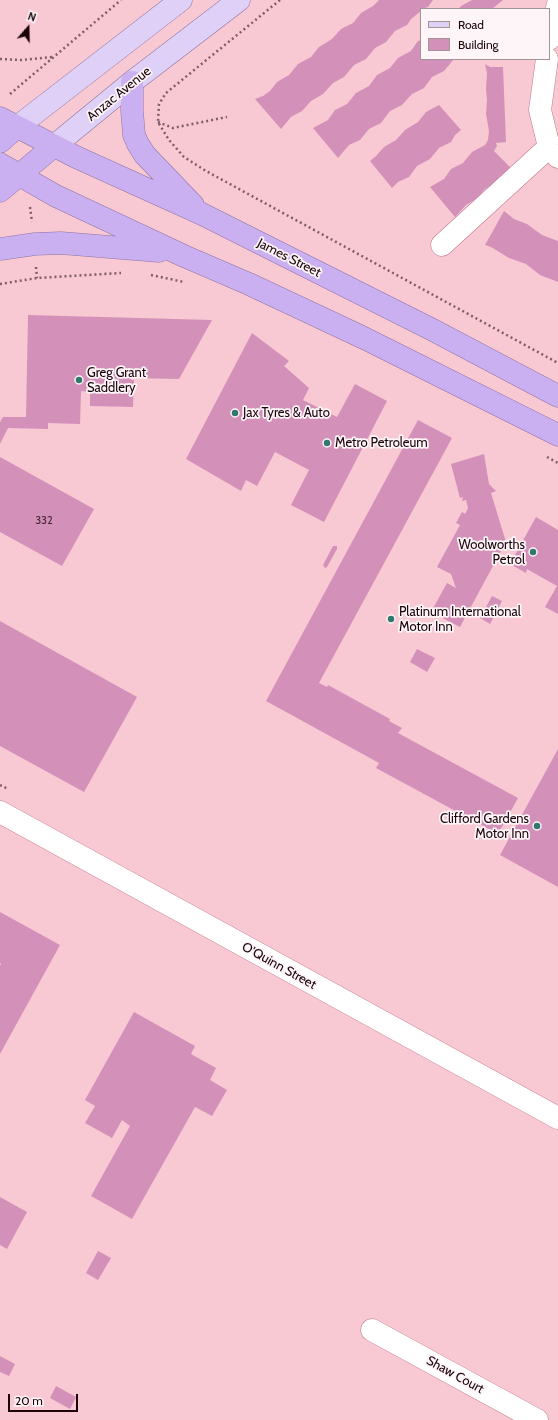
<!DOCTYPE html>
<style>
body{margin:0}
#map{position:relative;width:558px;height:1420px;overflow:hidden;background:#f8c8d3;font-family:Cabin,sans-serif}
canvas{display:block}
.legend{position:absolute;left:420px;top:8px;width:130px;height:52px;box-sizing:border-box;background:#fdf5f7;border:1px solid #a39499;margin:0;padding:5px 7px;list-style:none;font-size:12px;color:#1b030b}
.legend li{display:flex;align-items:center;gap:8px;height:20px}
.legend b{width:20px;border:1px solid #a39499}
.north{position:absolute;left:8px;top:8px;width:40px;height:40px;-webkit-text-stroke:3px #fdf5f7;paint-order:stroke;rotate:20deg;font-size:11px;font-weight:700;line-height:16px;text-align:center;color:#1b030b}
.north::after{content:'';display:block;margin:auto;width:14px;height:18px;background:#1b030b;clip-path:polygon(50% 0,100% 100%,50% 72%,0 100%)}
.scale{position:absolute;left:8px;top:1394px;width:70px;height:18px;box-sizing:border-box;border:2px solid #1b030b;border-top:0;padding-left:5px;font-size:12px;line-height:14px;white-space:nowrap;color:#1b030b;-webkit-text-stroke:3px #fdf5f7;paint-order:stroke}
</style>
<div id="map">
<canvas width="558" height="1420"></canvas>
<ul class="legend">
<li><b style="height:5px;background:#dfd0f7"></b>Road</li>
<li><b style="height:11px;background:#d391b9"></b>Building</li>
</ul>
<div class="north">N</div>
<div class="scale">20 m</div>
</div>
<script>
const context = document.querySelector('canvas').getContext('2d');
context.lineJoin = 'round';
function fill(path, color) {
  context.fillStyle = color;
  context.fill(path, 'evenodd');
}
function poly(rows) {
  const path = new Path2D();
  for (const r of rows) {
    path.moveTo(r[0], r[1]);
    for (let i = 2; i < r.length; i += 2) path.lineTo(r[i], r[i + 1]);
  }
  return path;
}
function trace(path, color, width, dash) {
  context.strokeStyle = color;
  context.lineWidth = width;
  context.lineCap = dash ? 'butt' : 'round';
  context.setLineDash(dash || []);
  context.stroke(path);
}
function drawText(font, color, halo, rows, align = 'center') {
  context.font = font + ' Cabin,sans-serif';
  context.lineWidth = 3.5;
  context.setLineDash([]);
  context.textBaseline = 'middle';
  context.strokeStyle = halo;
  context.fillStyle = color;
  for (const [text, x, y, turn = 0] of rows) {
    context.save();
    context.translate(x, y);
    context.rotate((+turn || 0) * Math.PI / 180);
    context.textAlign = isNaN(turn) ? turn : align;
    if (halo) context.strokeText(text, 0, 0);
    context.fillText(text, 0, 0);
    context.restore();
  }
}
fill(poly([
 [379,0,433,0,428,7,421,9,421,11,411,19,407,25,395,31,386,42,375,48,366,59,354,65,344,77,333,83,323,94,311,101,302,111,291,117,281,129,255,99,263,96,270,91,277,82,289,75,298,64,311,57,319,47,332,39,341,29,353,23,361,13,373,6],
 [472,0,503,0,492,9,459,9,461,6],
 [421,40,421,59,454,59,444,71,432,77,424,88,412,94,402,105,390,111,381,123,369,129,360,140,349,145,338,158,313,128,328,120,335,110,347,104,356,93,369,86,377,75,390,68,398,58,411,51,418,41],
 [485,64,490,67,503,67,506,142,496,143,497,146,494,151,512,169,507,170,497,182,485,189,476,199,466,205,455,217,430,187,444,179,451,169,463,163,472,152,485,145,488,140,489,131,486,114,487,100,486,89,487,73],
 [439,105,461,130,455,135,451,142,439,148,430,159,417,166,409,177,398,182,392,188,370,161,376,156,384,147,396,140,405,130,418,122,426,112],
 [504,211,514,219,527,224,542,235,558,241,558,282,540,275,526,264,509,258,491,247,485,245],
 [28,315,212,320,179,379,131,378,131,380,134,380,133,407,90,406,90,392,81,391,80,424,48,423,48,429,8,428,0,444,0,422,3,417,26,417],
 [252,333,289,361,284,366,309,388,303,400,337,417,355,384,387,401,324,522,291,505,309,470,275,452,257,486,246,480,241,491,186,459],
 [418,420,452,438,319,683,327,687,328,685,390,719,389,721,402,728,398,733,518,798,498,834,376,768,379,763,266,701],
 [484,454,489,484,496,491,491,493,506,542,460,627,431,612,447,583,456,588,451,574,437,567,460,525,456,523,462,512,465,514,468,508,466,500,462,501,463,497,460,498,451,464],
 [0,457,94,509,62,566,0,532],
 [536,517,558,530,558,614,545,607,557,586,527,569,526,573,510,564],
 [333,546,337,546,337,549,327,567,325,568,323,565],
 [492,596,502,601,490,624,480,618],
 [0,621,137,697,84,792,0,746],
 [417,649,435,658,427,672,410,662],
 [558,749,558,887,500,855],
 [0,912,60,945,0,1054,0,966,1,964,0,963],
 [134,1012,195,1046,191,1054,216,1068,210,1080,227,1090,212,1116,195,1107,132,1219,91,1196,130,1126,122,1120,112,1138,85,1123,95,1106,85,1100],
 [0,1197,27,1212,7,1249,0,1245],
 [98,1251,111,1258,98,1280,86,1273],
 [0,1356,15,1364,9,1376,0,1372],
 [56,1386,76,1397,70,1409,50,1398]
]), '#d391b9');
const minor = poly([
 [549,39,558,4],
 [547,59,540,110,549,147,558,157],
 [442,245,549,147],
 [0,812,558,1118],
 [372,1330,537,1420]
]);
const major = poly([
 [17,127,181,0],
 [54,146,132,82,239,0]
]);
const highway = poly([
 [132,82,132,111,134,135,138,144,145,155,193,205],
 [0,118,76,157,202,214,431,329,558,396],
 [0,142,17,127],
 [0,164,56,196,184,256,249,284,364,338,558,435],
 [0,191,54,146],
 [0,249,35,244,61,243,159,251]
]);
trace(minor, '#c1798d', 23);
trace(major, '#8d73a0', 23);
trace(highway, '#8d73a0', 23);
trace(poly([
 [280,0,166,93,159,104,158,122,169,140,184,157,206,171,558,363],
 [0,59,21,60,53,57],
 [10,94,121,0],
 [158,122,173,128,227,117],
 [30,207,32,222],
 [36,267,37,278],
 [151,275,184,282],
 [0,284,37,278,121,273],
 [547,457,558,463],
 [0,785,8,789]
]), '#815e67', 2.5, [2, 3]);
trace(minor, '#fff', 22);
trace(major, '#dfd0f7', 22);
trace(highway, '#cab0f1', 22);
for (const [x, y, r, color] of [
 [79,380,4,"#32786e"],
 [235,413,4,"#32786e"],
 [327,443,4,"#32786e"],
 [533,552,4,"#32786e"],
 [391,619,4,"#32786e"],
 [537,826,4,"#32786e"]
]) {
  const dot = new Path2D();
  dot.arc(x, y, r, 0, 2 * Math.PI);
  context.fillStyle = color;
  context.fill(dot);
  trace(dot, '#fdf5f7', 1.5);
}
drawText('11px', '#492636', null, [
 ["332",44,521]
]);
drawText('13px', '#1b030b', '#fdf5f7', [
 ["Anzac Avenue",119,94,-39],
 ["James Street",289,258,27],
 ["O'Quinn Street",279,966,29],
 ["Shaw Court",455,1375,29]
]);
drawText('13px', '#1b030b', '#fdf5f7', [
 ["Greg Grant",87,373],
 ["Saddlery",87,388],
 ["Jax Tyres & Auto",243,413],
 ["Metro Petroleum",335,443],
 ["Woolworths",525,545,"right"],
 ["Petrol",525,560,"right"],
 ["Platinum International",399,612],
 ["Motor Inn",399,627],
 ["Clifford Gardens",529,819,"right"],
 ["Motor Inn",529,834,"right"]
], 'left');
</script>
